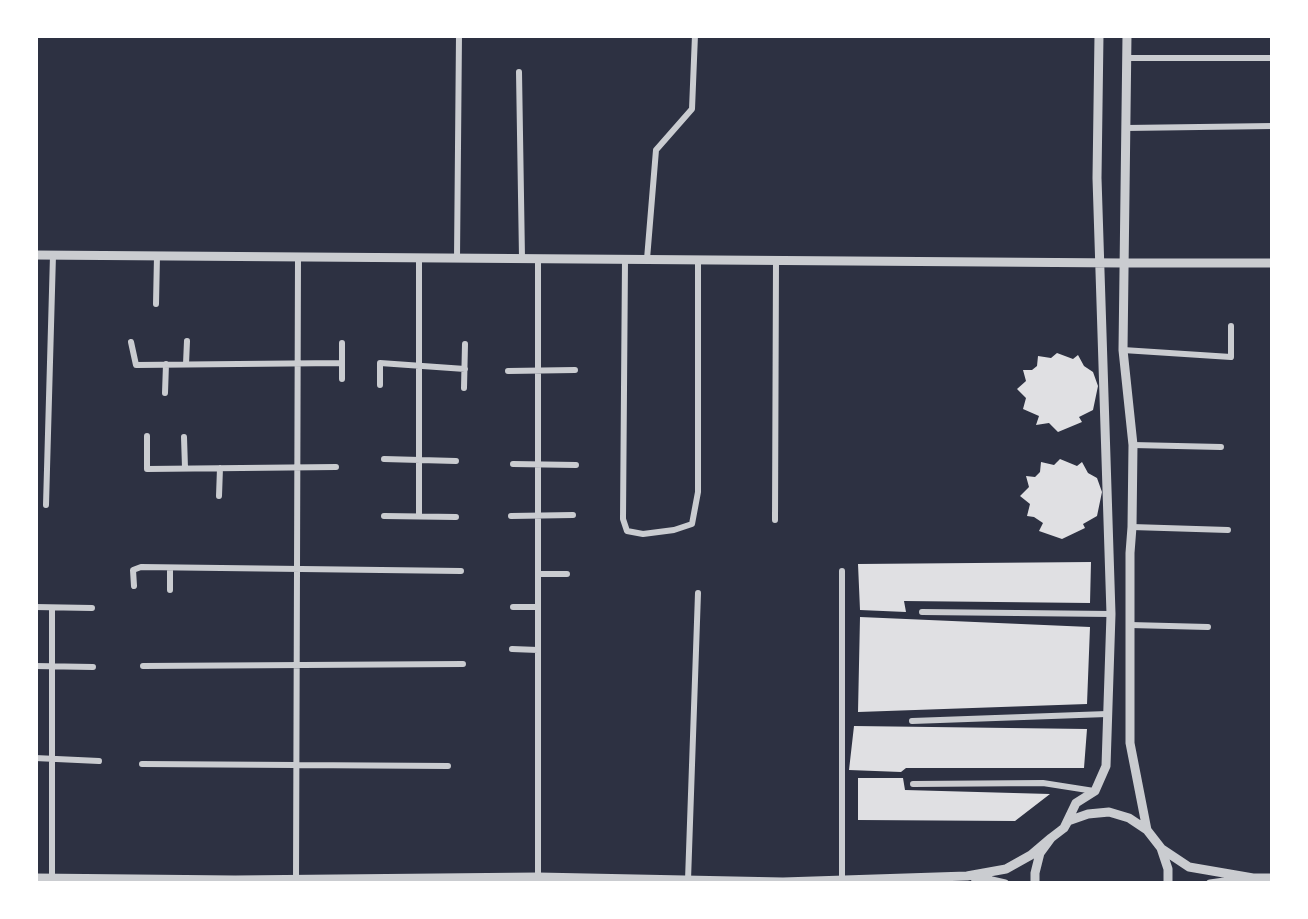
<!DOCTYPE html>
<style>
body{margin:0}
#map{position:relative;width:1308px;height:919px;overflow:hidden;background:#2d3142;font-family:"Zilla Slab",serif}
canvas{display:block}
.frame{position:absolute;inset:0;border:38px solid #fff;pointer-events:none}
</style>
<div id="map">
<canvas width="1308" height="919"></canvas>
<div class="frame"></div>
</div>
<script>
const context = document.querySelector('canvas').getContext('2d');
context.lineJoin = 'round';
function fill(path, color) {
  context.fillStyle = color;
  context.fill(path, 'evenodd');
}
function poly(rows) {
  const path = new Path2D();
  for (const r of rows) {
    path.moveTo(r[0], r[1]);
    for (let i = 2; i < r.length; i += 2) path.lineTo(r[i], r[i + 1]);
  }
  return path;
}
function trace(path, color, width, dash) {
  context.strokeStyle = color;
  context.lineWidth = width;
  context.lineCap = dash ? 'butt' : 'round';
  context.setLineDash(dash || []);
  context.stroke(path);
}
fill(poly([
 [1057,353,1073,359,1078,355,1084,366,1093,372,1098,386,1093,410,1079,417,1082,422,1058,432,1049,423,1036,425,1039,416,1023,409,1026,398,1017,389,1026,381,1023,370,1032,370,1037,366,1038,356,1051,358],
 [1060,459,1077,466,1082,462,1088,473,1097,478,1102,492,1097,516,1083,524,1085,528,1062,539,1039,531,1043,523,1034,517,1027,516,1030,504,1020,496,1029,487,1026,476,1035,477,1040,472,1041,462,1054,465],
 [1091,562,1090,603,904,601,906,612,860,610,858,564],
 [860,617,1090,627,1087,704,858,712],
 [854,726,1087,729,1084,768,906,768,901,772,849,770],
 [858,778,903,778,905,790,1050,794,1015,821,858,820]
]), '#e0e0e3');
trace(poly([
 [1127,58,1273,58],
 [519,72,522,258],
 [1126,128,1273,126],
 [457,258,459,35],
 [647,259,656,150,692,109,695,35],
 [625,260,623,519,627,531,643,534,674,530,692,524,698,492,698,261],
 [156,304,157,256],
 [131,342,136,365,341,363],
 [342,343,342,379],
 [1123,350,1231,357,1231,326],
 [186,364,187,341],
 [508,371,575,370],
 [380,385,380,363,465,369],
 [464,388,465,344],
 [165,393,166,364],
 [147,436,147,469,336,467],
 [184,437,185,468],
 [1133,445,1221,447],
 [384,459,456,461],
 [513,464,576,465],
 [219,496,220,468],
 [46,505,53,255],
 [384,516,456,517],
 [419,516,419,257],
 [511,516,573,515],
 [775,520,776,261],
 [1132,527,1228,530],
 [842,571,842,880],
 [538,574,567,574],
 [134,586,133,570,141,567,461,571],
 [170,590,170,568],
 [35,607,92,608],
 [513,607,538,607],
 [922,612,1111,614],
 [1130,625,1208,627],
 [512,649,538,650],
 [35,666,93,667],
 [143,666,463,664],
 [912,721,1107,714],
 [35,758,99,761],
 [142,764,448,766],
 [913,784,1043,783,1094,791],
 [296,880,298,258],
 [688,880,698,593],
 [52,884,52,608],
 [538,884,538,260]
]), '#caccd0', 6);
trace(poly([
 [1127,35,1123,350,1133,445,1132,527,1130,553,1130,743,1147,830],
 [35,255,1123,263,1273,263],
 [1064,828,1076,803,1095,791,1106,766,1111,614,1097,178,1099,35],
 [1162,849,1189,867,1253,878],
 [974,877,1005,884],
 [35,878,235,880,538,877,783,882,967,876,1006,869,1031,855,1051,838],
 [1035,884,1035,873,1040,853,1051,838,1064,828,1068,821,1088,814,1109,812,1129,818,1147,830,1161,848,1168,869,1168,884],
 [1210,884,1253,878,1273,878]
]), '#caccd0', 9);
</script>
